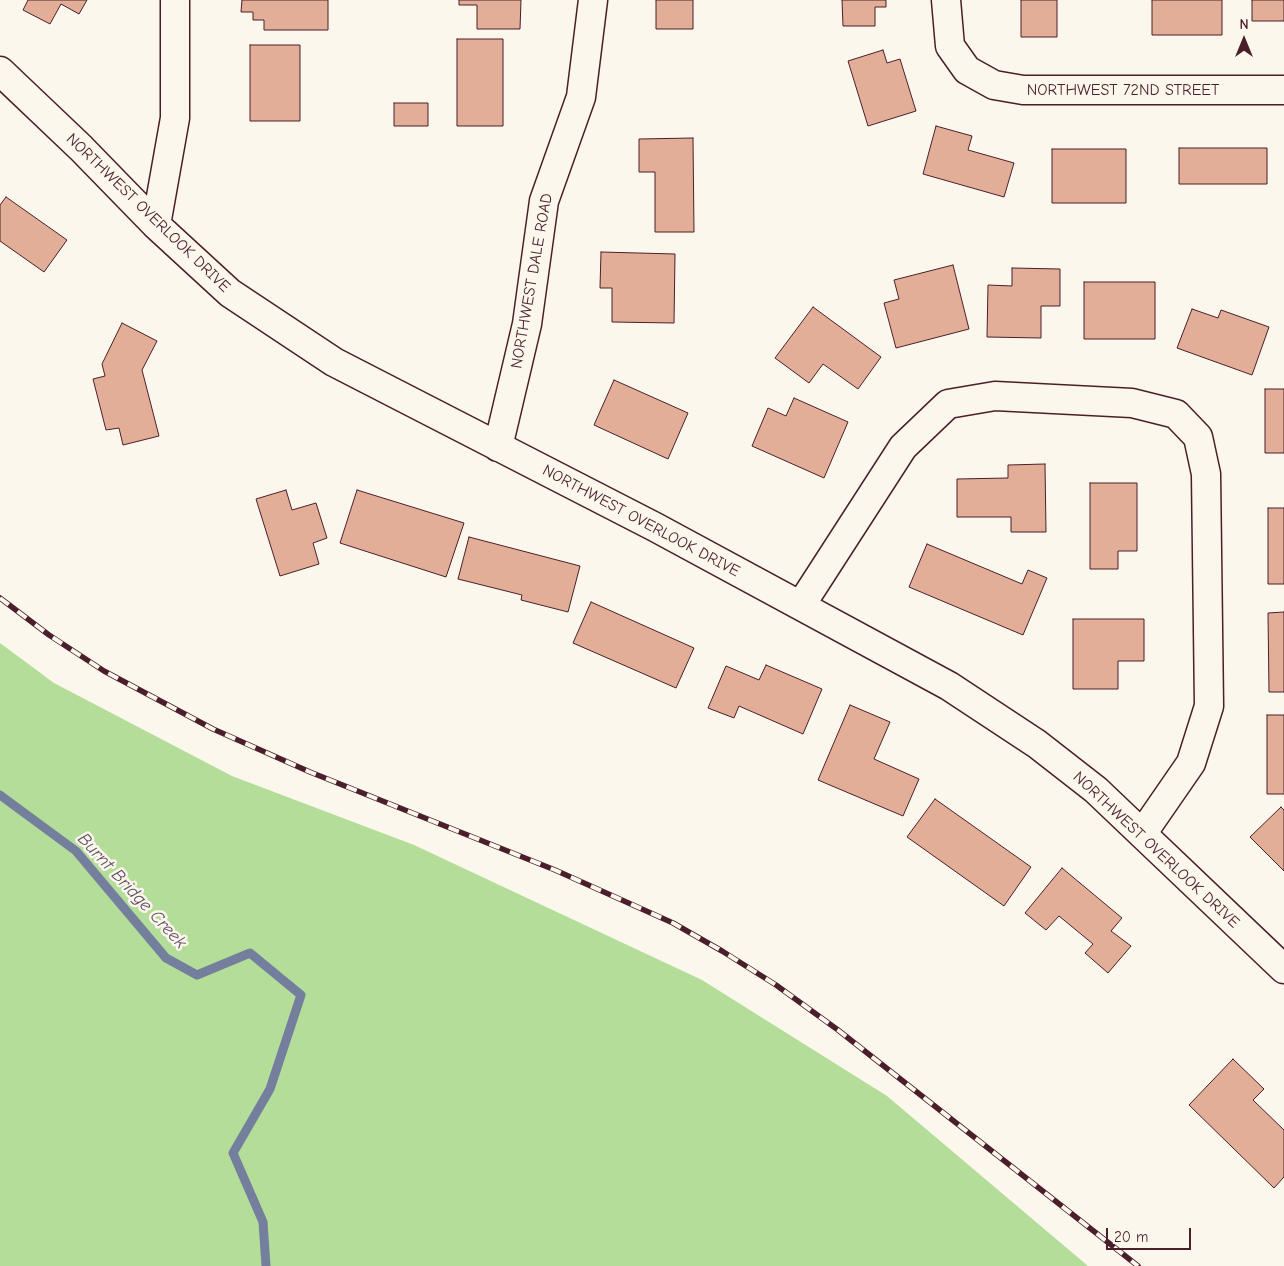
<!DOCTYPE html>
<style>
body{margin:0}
#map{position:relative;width:1284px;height:1266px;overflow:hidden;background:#fbf7ec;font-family:"Comic Neue",sans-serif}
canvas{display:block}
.north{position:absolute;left:1219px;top:15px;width:50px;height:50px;-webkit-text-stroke:4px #fbf7ec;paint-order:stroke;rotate:0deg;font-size:14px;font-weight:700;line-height:20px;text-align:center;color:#4a1f2b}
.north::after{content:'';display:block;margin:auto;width:18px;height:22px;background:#4a1f2b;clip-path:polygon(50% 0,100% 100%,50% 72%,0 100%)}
.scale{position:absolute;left:1106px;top:1228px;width:85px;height:22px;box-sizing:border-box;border:2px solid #4a1f2b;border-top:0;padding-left:6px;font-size:15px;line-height:18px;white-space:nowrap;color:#4a1f2b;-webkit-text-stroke:4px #fbf7ec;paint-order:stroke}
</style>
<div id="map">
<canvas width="1284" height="1266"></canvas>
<div class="north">N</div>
<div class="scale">20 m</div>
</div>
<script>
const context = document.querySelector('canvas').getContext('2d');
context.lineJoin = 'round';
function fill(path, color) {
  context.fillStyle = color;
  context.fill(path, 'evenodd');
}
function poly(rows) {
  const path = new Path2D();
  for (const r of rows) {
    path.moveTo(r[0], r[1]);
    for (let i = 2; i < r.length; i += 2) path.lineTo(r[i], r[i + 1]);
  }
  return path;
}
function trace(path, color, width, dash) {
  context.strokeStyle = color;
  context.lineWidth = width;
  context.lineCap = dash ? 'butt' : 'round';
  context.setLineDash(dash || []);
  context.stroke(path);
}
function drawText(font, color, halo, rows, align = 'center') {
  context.font = font + ' "Comic Neue",sans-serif';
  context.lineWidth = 5;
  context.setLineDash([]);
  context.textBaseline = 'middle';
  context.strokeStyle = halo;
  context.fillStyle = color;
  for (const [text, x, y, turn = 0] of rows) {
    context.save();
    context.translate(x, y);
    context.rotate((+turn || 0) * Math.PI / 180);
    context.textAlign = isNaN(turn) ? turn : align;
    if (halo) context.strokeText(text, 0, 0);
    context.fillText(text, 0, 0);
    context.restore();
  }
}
fill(poly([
 [0,643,54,683,232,776,414,845,702,980,887,1096,1088,1266,0,1266]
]), '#b4dd9a');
trace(poly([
 [0,795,76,851,166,958,197,975,250,953,301,995,270,1089,233,1153,263,1222,266,1266]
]), '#747f9e', 9);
const building = poly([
 [28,0,87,0,79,14,61,4,50,24,23,10,28,0],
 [242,0,328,0,328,30,264,30,264,20,253,20,253,12,241,12,242,0],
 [459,0,521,0,520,29,477,29,477,5,459,5,459,0],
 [656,0,693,0,693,29,656,29,656,0],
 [842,0,886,0,886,7,875,7,875,26,843,26,842,0],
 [1021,0,1057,0,1057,37,1021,37,1021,0],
 [1152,0,1222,0,1222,35,1152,35,1152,0],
 [1252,0,1284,0,1284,21,1252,21,1252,0],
 [457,39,503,39,503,126,457,126,457,39],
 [250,45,300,45,300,121,250,121,250,45],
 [883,50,887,63,900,59,916,111,868,126,848,61,883,50],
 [394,103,428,103,428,126,394,126,394,103],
 [936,126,972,136,968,150,1014,163,1004,197,923,174,936,126],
 [693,138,694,232,655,232,655,172,639,172,639,139,693,138],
 [1179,148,1267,148,1267,184,1179,184,1179,148],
 [1052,149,1126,149,1126,203,1052,203,1052,149],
 [6,197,67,240,44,272,0,241,0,205,6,197],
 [601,252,675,254,674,323,612,322,612,288,600,288,601,252],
 [953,265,969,329,896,348,884,303,899,299,894,280,953,265],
 [1012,268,1060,269,1060,306,1041,306,1041,338,987,337,988,285,1012,286,1012,268],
 [1084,282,1155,282,1155,339,1084,339,1084,282],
 [813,307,881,357,858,389,823,364,809,383,775,358,813,307],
 [1192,309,1218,318,1221,310,1269,327,1252,375,1177,348,1192,309],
 [122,323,157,341,142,370,159,436,123,445,119,428,106,430,93,379,105,376,102,364,122,323],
 [614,380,688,413,668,459,594,425,614,380],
 [1265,389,1284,389,1284,453,1265,453,1265,389],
 [794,398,848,422,824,478,752,446,768,408,786,416,794,398],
 [1045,464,1046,532,1011,532,1011,517,957,517,957,479,1008,478,1008,465,1045,464],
 [1090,483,1137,483,1137,551,1118,551,1118,569,1090,569,1090,483],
 [286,490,292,510,316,503,327,538,313,543,319,564,280,576,256,499,286,490],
 [357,490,464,523,446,577,340,543,357,490],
 [1268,508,1284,508,1284,584,1268,584,1268,508],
 [469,537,580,566,568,612,521,600,522,595,458,579,469,537],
 [927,544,1022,584,1028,570,1047,578,1023,635,909,587,927,544],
 [591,602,694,648,676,688,573,643,591,602],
 [1284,612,1284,692,1269,692,1268,613,1284,612],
 [1073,619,1144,619,1144,661,1118,661,1118,689,1073,689,1073,619],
 [766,665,822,689,803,734,739,706,734,718,708,708,726,666,759,680,766,665],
 [850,705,890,722,874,759,919,779,903,816,818,780,850,705],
 [1267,715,1284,715,1284,794,1267,794,1267,715],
 [935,799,1031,867,1004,906,907,837,935,799],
 [1281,807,1284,810,1284,871,1250,837,1281,807],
 [1062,868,1122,918,1111,931,1131,946,1108,973,1085,953,1093,944,1059,916,1046,930,1025,913,1062,868],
 [1233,1059,1264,1089,1253,1100,1284,1130,1284,1177,1274,1188,1189,1105,1233,1059]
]);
fill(building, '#e3ae98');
trace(building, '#4a1f2b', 1);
const minor = poly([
 [946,0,950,46,967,70,994,85,1023,90,1284,90],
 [0,71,81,148,156,225,230,293,334,362,655,527,949,686,1037,744,1096,790,1284,969],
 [156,225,175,118,175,0],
 [498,447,527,324,544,201,581,97,593,0],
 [801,605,903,447,948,404,995,396,1132,403,1176,414,1198,437,1206,474,1209,706,1191,763,1142,834]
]);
trace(minor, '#4a1f2b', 31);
trace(minor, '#fbf7ec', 28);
const rail = poly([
 [0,598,49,635,104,671,213,729,310,772,555,870,673,923,722,951,776,985,838,1030,1138,1266]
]);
trace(rail, '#4a1f2b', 5.5);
trace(rail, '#fbf7ec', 4, [11]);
drawText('16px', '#4a1f2b', '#fbf7ec', [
 ["NORTHWEST 72ND STREET",1123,90],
 ["NORTHWEST OVERLOOK DRIVE",148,213,44],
 ["NORTHWEST DALE ROAD",532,281,-80],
 ["NORTHWEST OVERLOOK DRIVE",641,521,28],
 ["NORTHWEST OVERLOOK DRIVE",1156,850,43]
]);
drawText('italic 18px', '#5f4f65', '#fbf7ec', [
 ["Burnt Bridge Creek",132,891,47]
]);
</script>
